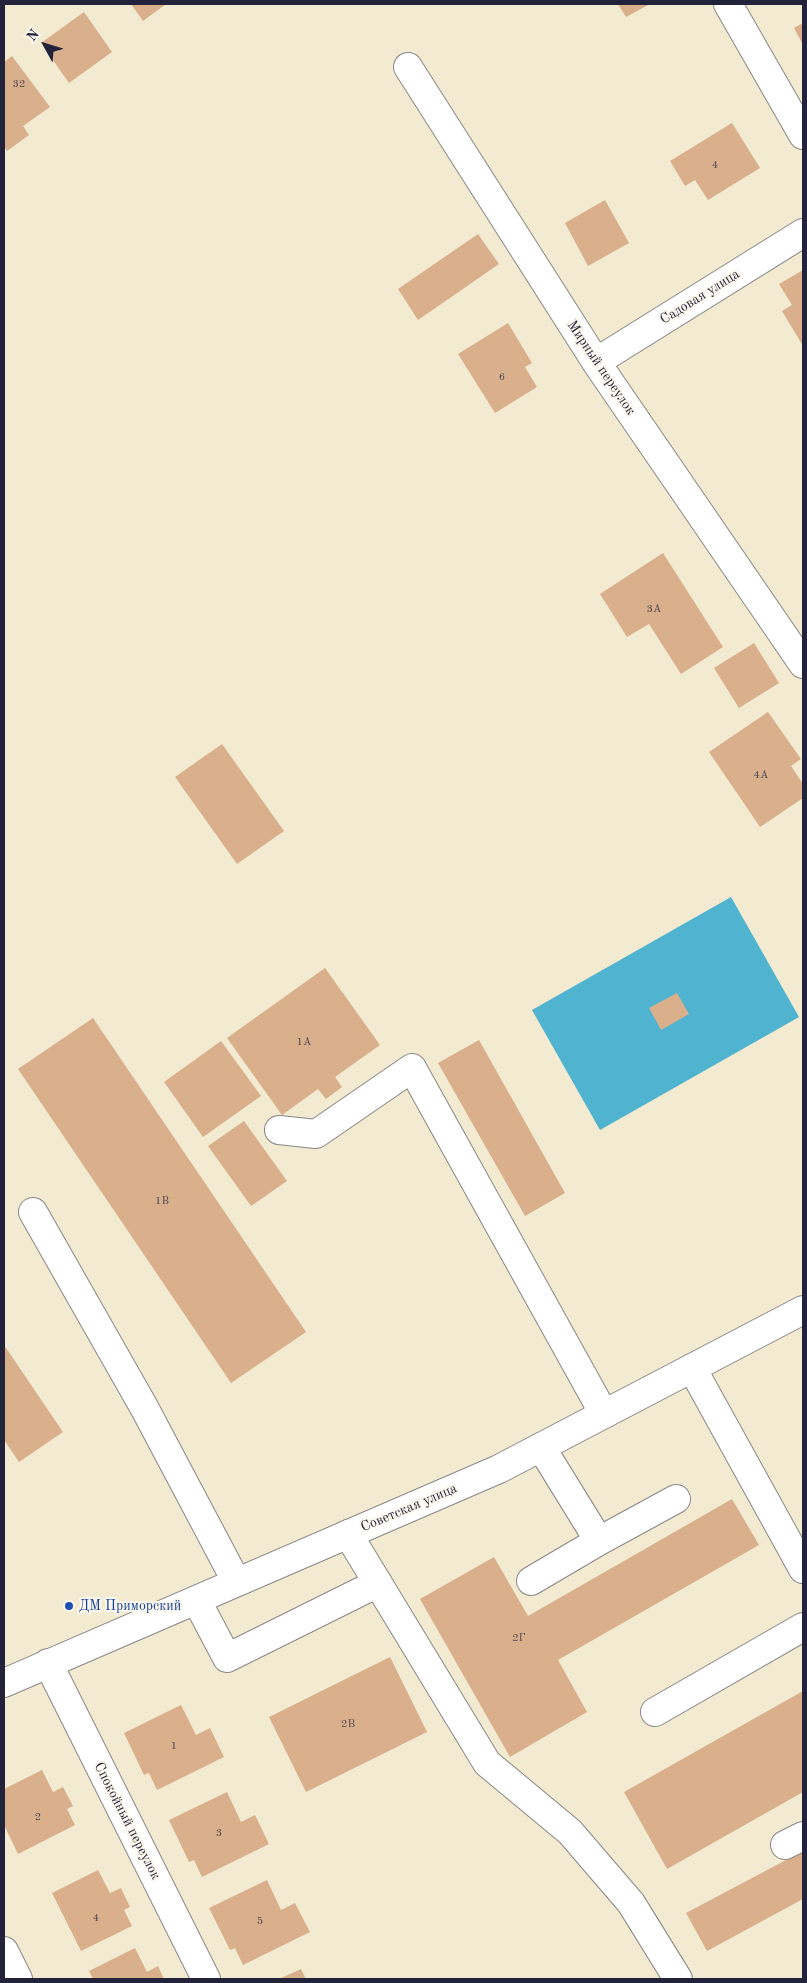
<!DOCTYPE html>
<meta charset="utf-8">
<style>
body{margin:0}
#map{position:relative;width:807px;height:1983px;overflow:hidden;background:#f2ead1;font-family:"Old Standard TT",serif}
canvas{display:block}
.frame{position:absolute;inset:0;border:5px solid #22223b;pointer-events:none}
.north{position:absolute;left:20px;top:20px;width:50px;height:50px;-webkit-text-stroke:4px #fbf7ec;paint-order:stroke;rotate:309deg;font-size:14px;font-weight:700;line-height:20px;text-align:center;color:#22223b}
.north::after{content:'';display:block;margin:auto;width:18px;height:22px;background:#22223b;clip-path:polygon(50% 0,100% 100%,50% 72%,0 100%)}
</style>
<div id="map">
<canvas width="807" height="1983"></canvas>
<div class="frame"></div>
<div class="north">N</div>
</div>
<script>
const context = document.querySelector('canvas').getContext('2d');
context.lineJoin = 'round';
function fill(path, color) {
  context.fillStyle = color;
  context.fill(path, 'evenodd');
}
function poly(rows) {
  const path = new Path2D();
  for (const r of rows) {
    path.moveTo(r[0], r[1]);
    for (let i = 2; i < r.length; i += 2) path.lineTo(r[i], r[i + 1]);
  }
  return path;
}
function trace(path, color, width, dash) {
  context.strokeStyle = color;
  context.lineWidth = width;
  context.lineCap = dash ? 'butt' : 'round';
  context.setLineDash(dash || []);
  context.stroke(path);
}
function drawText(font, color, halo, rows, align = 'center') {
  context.font = font + ' "Old Standard TT",serif';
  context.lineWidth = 4;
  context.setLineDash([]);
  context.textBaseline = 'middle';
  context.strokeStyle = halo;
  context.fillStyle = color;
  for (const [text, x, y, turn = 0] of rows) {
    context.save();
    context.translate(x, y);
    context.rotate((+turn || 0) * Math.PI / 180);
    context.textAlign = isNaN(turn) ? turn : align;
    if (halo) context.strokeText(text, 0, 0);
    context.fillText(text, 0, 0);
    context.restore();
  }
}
fill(poly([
 [731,897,799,1017,600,1130,532,1010]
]), '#50b3cf');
fill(poly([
 [131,4,166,4,143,21],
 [618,4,650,4,626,17],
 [84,12,112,52,69,83,41,43],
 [803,23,803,45,794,28],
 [12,56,50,107,23,126,29,135,7,151,4,147,4,62],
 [732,123,760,168,708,200,695,180,685,186,670,161],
 [605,200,629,243,588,266,565,223],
 [478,234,499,264,418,320,398,289],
 [803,270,803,346,782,311,792,305,779,284],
 [508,323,532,363,525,367,537,387,495,413,458,354],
 [663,553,723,647,681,674,649,624,627,637,600,594],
 [754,643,779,683,739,708,714,668],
 [768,712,801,759,791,766,803,784,803,798,760,827,709,752],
 [222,744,284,831,237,864,175,777],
 [325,968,380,1045,335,1077,342,1087,326,1099,318,1089,282,1115,227,1038],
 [677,993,689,1014,661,1030,649,1008],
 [93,1018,306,1332,231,1383,18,1069],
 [479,1040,565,1193,525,1216,438,1063],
 [221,1041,261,1096,203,1137,164,1082],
 [244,1121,287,1181,251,1206,208,1146],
 [4,1345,63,1432,19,1462,4,1440],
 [732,1499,759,1545,558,1660,587,1712,510,1757,420,1599,494,1557,528,1616],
 [390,1657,427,1732,306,1792,269,1717],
 [803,1691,803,1792,667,1869,624,1792],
 [181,1705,196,1735,210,1728,224,1757,157,1790,149,1773,144,1775,124,1733],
 [42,1770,53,1792,63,1787,73,1806,67,1809,75,1825,18,1854,4,1825,4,1789],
 [227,1792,241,1822,255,1815,269,1844,202,1877,194,1860,189,1862,169,1820],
 [803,1851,803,1899,707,1951,686,1913],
 [98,1870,110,1893,121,1888,130,1907,124,1910,132,1926,81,1951,52,1893],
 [267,1880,281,1910,295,1903,310,1932,243,1965,235,1948,230,1950,209,1908],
 [135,1948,147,1972,158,1966,164,1979,93,1979,89,1971],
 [301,1969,306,1979,279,1979]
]), '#d9b08b');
const minor = poly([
 [728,4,803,135],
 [408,67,596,362,803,664],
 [596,362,803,233],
 [279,1130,316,1134,412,1068,604,1414],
 [33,1212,145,1409,236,1581],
 [692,1368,803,1569],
 [348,1534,487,1763,570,1832,631,1903,678,1979],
 [599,1541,676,1499],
 [531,1581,599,1541,541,1447],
 [197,1601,227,1658,378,1583],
 [48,1663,206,1979],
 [655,1712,803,1627],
 [785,1845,803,1836],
 [4,1951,18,1979]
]);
const major = poly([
 [4,1683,499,1469,803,1310]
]);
trace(minor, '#8a8686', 30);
trace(major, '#8a8686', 30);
trace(minor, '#fff', 28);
trace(major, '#fff', 28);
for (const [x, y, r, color] of [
 [69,1606,5,"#1a4fb4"]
]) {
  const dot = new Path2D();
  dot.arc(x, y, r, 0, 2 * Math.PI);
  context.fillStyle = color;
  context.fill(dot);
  trace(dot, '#fbf7ec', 2);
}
drawText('11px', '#50464f', null, [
 ["32",19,84],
 ["4",715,165],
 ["6",502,377],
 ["3А",654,609],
 ["4А",761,775],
 ["1А",304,1042],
 ["1В",162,1201],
 ["2Г",519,1638],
 ["2В",348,1724],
 ["1",174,1746],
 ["2",38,1817],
 ["3",219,1833],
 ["4",96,1918],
 ["5",260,1921]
]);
drawText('14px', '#22223b', '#fbf7ec', [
 ["Садовая улица",700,297,-32],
 ["Мирный переулок",601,368,56],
 ["Советская улица",409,1508,-23],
 ["Спокойный переулок",127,1821,63]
]);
drawText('14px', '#164399', '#fbf7ec', [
 ["ДМ Приморский",79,1606]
], 'left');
</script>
